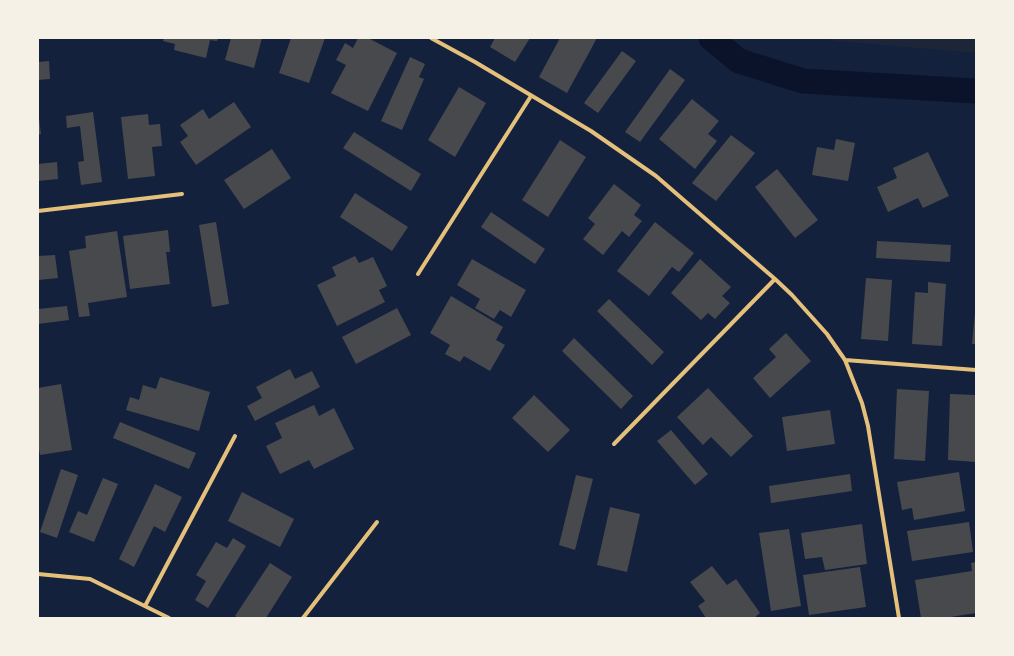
<!DOCTYPE html>
<style>
body{margin:0}
#map{position:relative;width:1014px;height:656px;overflow:hidden;background:#14213d;font-family:"Times New Roman",serif}
canvas{display:block}
.frame{position:absolute;inset:0;border:39px solid #f6f1e7;pointer-events:none}
</style>
<div id="map">
<canvas width="1014" height="656"></canvas>
<div class="frame"></div>
</div>
<script>
const context = document.querySelector('canvas').getContext('2d');
context.lineJoin = 'round';
function fill(path, color) {
  context.fillStyle = color;
  context.fill(path, 'evenodd');
}
function poly(rows) {
  const path = new Path2D();
  for (const r of rows) {
    path.moveTo(r[0], r[1]);
    for (let i = 2; i < r.length; i += 2) path.lineTo(r[i], r[i + 1]);
  }
  return path;
}
function trace(path, color, width, dash) {
  context.strokeStyle = color;
  context.lineWidth = width;
  context.lineCap = dash ? 'butt' : 'round';
  context.setLineDash(dash || []);
  context.stroke(path);
}
fill(poly([
 [825,38,976,38,976,53,837,41]
]), '#1d2539');
trace(poly([
 [711,38,739,61,803,81,976,91]
]), '#0b132b', 25);
fill(poly([
 [164,38,218,38,217,41,210,40,206,58,174,50,175,44,163,41],
 [231,38,262,38,254,68,225,60],
 [291,38,325,38,309,83,279,73],
 [358,38,368,38,397,53,368,111,331,93,346,65,336,60,345,43,353,48],
 [495,38,530,38,515,62,490,47],
 [560,38,597,38,567,93,539,77],
 [622,51,636,61,598,113,584,103],
 [410,57,425,64,419,77,424,79,402,130,381,121],
 [49,61,50,79,38,80,38,62],
 [670,69,685,80,640,142,625,132],
 [459,87,486,103,455,157,428,140],
 [692,99,719,121,708,134,717,141,695,169,659,139],
 [234,102,251,127,196,165,180,142,188,136,180,125,203,109,209,119],
 [93,112,102,182,81,185,78,162,84,161,80,126,67,128,66,116],
 [148,114,149,125,160,124,162,146,152,147,155,176,128,179,121,117],
 [38,118,39,118,41,134,38,135],
 [354,132,421,174,411,191,343,148],
 [731,135,755,153,716,201,692,183],
 [836,139,855,143,848,181,812,175,817,147,834,150],
 [560,140,586,157,548,217,522,200],
 [272,149,291,178,244,209,224,180],
 [928,152,949,196,923,208,918,198,888,212,877,187,897,178,893,168],
 [57,162,58,179,38,181,38,164],
 [777,169,818,220,795,238,755,187],
 [614,184,641,205,634,215,642,221,629,237,622,231,603,255,583,239,595,224,588,218],
 [355,193,408,227,392,251,340,217],
 [491,212,545,249,535,264,481,227],
 [216,222,229,304,212,307,199,225],
 [655,222,694,253,679,272,672,267,649,296,617,271],
 [168,230,170,252,166,252,170,284,130,289,123,236],
 [117,231,127,297,88,303,90,316,79,317,69,251,86,248,85,236],
 [877,241,951,245,950,262,876,258],
 [55,255,58,278,38,280,38,256],
 [355,256,359,263,373,257,387,286,379,290,385,302,337,326,317,285,336,276,332,267],
 [472,259,526,290,511,317,500,310,494,319,475,308,480,299,457,285],
 [700,259,731,287,722,296,730,303,715,319,708,313,701,320,671,293],
 [866,278,892,280,888,341,861,339],
 [928,282,946,284,942,346,912,344,915,292,928,293],
 [451,296,503,327,496,340,505,345,490,371,464,356,460,362,445,354,450,345,430,333],
 [609,299,664,352,652,365,597,311],
 [67,306,69,320,38,324,38,309],
 [397,308,411,335,356,364,342,337],
 [975,312,976,312,976,344,972,344],
 [786,333,811,361,770,398,753,378,776,357,769,349],
 [574,338,633,396,621,409,562,351],
 [290,369,295,379,312,371,320,387,255,421,247,406,262,398,256,387],
 [160,377,210,392,199,431,126,410,130,397,139,400,143,385,156,389],
 [61,384,72,450,40,455,38,443,38,388],
 [708,388,753,436,731,457,711,437,703,445,677,417],
 [897,389,929,391,925,461,894,459],
 [950,394,976,395,976,462,948,460],
 [534,395,570,430,548,452,512,418],
 [314,405,319,416,334,408,354,449,314,469,309,460,280,474,266,446,282,438,275,423],
 [830,410,835,444,787,451,782,417],
 [120,422,196,453,189,469,113,438],
 [671,430,708,474,695,485,657,441],
 [61,469,78,475,57,538,40,532],
 [959,472,965,511,914,520,912,508,902,510,897,482],
 [850,474,852,491,771,503,769,486],
 [576,475,593,479,575,550,559,545],
 [103,478,118,484,94,542,69,532,78,511,87,515],
 [155,484,182,497,165,532,154,526,134,567,119,559],
 [242,492,294,519,280,547,228,521],
 [610,507,640,514,627,572,597,565],
 [969,522,973,552,912,561,907,531],
 [862,524,867,564,825,570,822,557,805,559,801,533],
 [789,529,801,606,771,611,759,533],
 [233,538,246,546,208,608,195,600,206,581,196,575,216,542,227,548],
 [976,562,976,613,944,618,921,618,915,580,972,571,971,563],
 [270,563,292,577,266,618,238,618,235,616],
 [712,566,727,585,736,579,760,613,754,618,706,618,698,606,705,601,690,582],
 [860,567,866,607,809,615,803,575]
]), '#48494c');
trace(poly([
 [431,38,475,62,591,131,656,176,775,279,792,295,827,334,845,360,862,403,868,426,899,618],
 [38,211,182,194],
 [418,274,531,96],
 [845,360,976,370],
 [614,444,775,279],
 [38,574,90,579,169,618],
 [145,606,235,436],
 [303,618,377,522]
]), '#e5c07b', 4);
</script>
